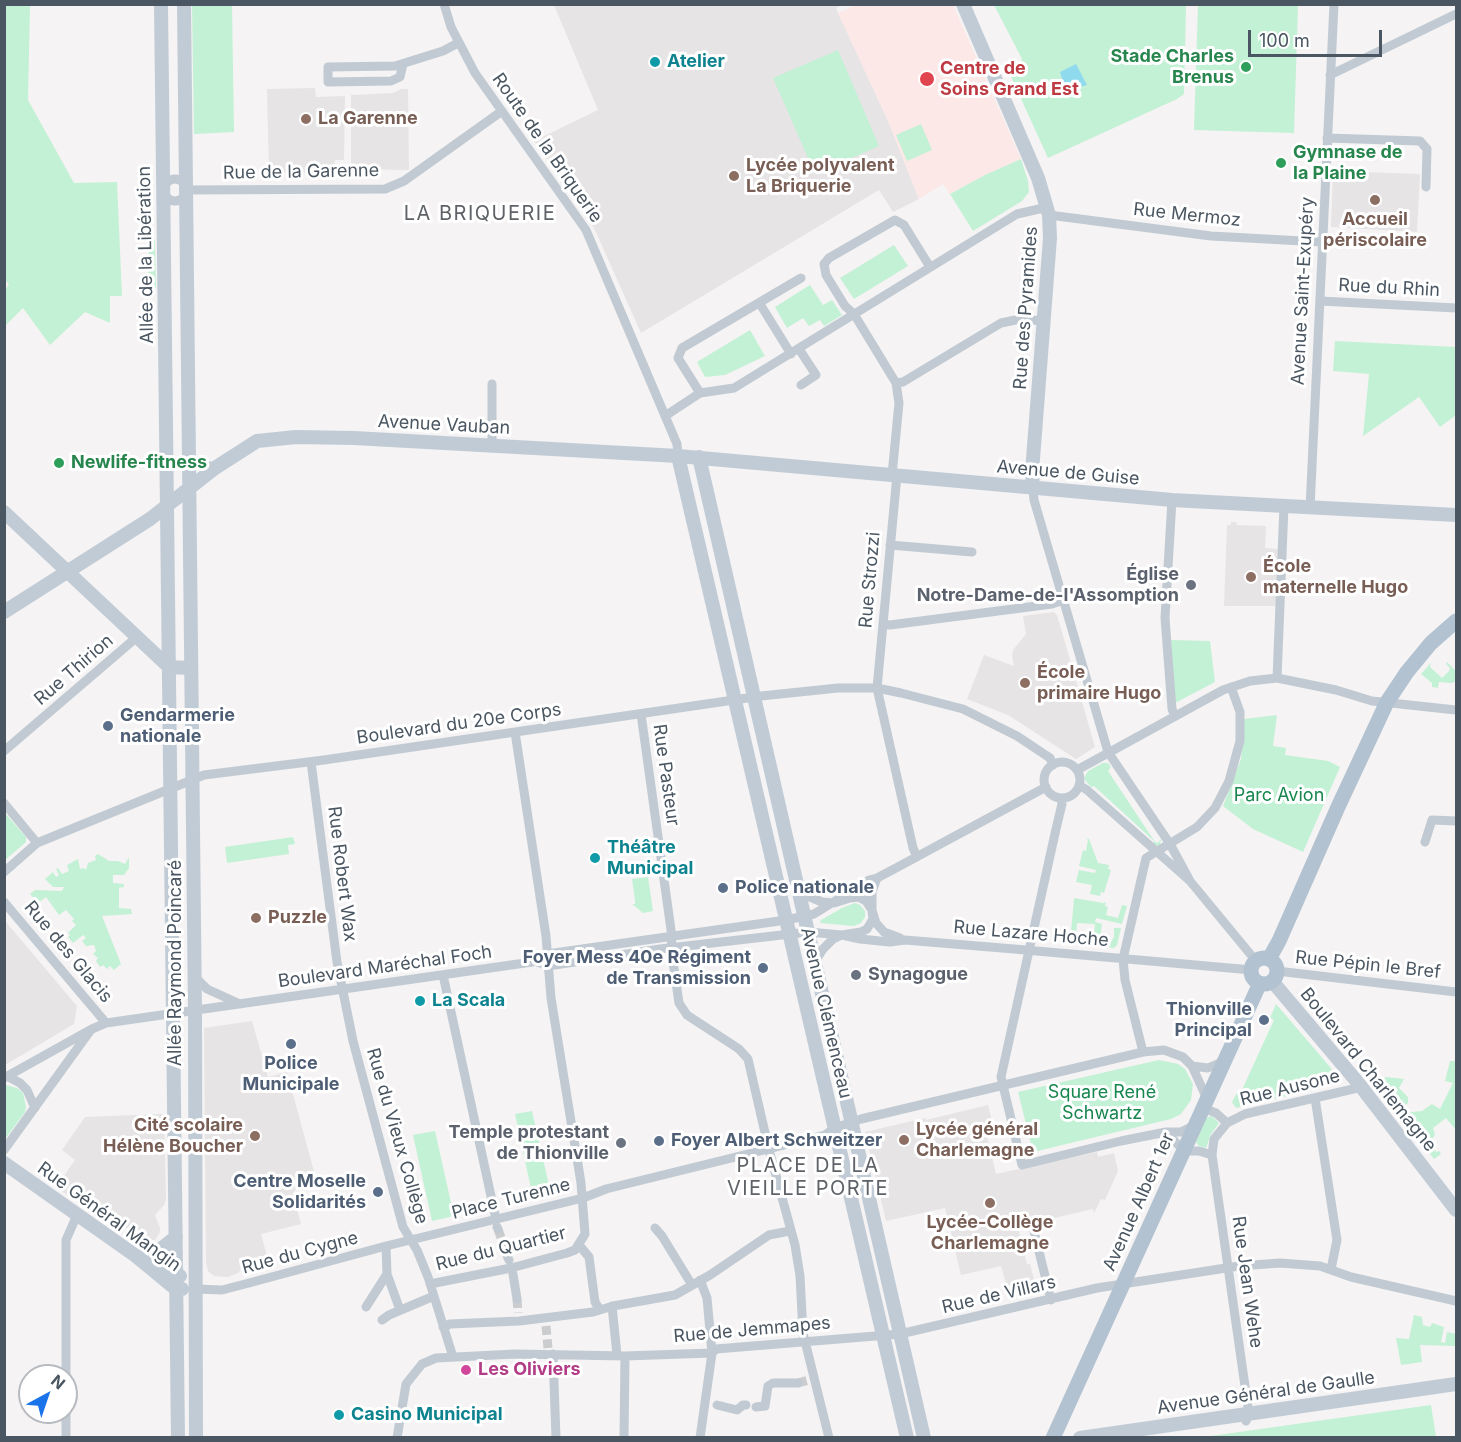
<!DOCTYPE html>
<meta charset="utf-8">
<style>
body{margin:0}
#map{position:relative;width:1461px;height:1442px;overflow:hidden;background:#f5f3f3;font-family:Inter,sans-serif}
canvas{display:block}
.frame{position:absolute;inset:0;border:6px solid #4a5661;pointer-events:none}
.north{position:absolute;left:18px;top:1364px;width:60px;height:60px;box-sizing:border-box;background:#fff;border:2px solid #b7bbc0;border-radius:50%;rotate:40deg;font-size:16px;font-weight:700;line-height:24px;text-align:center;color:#4a5661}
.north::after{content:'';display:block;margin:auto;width:21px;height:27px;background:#1a73e8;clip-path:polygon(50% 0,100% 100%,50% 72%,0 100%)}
.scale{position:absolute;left:1248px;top:30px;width:134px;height:27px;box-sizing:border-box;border:3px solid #4a5661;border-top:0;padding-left:8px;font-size:18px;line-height:21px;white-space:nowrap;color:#4a5661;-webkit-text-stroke:4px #fff;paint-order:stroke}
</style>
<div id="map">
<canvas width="1461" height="1442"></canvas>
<div class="frame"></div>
<div class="north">N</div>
<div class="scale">100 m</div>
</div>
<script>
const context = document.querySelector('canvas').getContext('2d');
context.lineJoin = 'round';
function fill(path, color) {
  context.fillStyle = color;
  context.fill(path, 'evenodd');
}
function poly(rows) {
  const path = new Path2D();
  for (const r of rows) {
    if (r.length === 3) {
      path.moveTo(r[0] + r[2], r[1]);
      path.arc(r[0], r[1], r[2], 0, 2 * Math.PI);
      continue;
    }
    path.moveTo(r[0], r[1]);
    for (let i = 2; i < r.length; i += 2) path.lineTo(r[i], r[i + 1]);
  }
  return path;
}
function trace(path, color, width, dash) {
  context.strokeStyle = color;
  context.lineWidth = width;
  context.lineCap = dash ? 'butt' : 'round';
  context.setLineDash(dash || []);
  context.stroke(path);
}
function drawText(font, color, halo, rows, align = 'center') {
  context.font = font + ' Inter,sans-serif';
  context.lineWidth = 6;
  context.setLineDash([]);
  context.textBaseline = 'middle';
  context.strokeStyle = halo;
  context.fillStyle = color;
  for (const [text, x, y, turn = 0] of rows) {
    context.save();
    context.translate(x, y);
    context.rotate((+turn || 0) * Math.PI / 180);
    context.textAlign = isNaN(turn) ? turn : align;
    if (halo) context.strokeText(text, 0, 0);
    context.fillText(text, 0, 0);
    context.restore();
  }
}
fill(poly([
 [554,5,842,5,836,8,889,123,919,199,893,212,879,190,641,333,594,228,534,141,598,110],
 [315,88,316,97,345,96,344,160,335,160,333,173,269,172,267,89],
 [401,89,408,89,409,170,351,169,351,95,393,93],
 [1333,171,1420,174,1417,232,1331,227],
 [1231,522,1236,522,1237,525,1266,526,1265,548,1278,549,1276,606,1224,606,1227,525,1231,525],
 [1054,612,1057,615,1095,747,1076,759,1008,715,967,699,984,655,1014,666,1012,656,1013,650,1026,634,1023,616],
 [5,921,77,1006,74,1024,5,1065],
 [252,1021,268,1077,287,1072,316,1179,299,1183,293,1194,301,1224,261,1234,270,1267,260,1270,247,1262,238,1273,228,1277,214,1276,208,1271,206,1263,204,1028],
 [988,1105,995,1134,987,1136,996,1174,1097,1152,1098,1157,1114,1153,1118,1171,1105,1200,1101,1199,1094,1213,1093,1209,1020,1226,1018,1228,1027,1264,1030,1264,1037,1291,1010,1298,1001,1266,961,1275,945,1208,886,1221,865,1132,925,1118,926,1120],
 [164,1114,166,1199,164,1205,155,1215,160,1228,160,1232,155,1240,150,1242,141,1241,132,1227,119,1229,113,1227,56,1187,75,1160,62,1150,85,1117]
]), '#e6e4e5');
fill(poly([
 [857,5,953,5,1021,159,985,175,950,194,943,184,919,199,889,123,838,13]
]), '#fce8e6');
fill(poly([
 [5,4,30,5,28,100,74,183,117,182,122,296,110,296,110,323,85,312,50,345,23,308,5,326,5,289,9,285,4,278],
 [192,5,232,5,234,132,194,134],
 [994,5,1186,5,1184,94,1177,99,1048,158,1008,70,1010,63,1019,67,1022,59],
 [1198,5,1298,5,1294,133,1194,130],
 [838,50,879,146,815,174,773,78],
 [921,124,932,150,907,161,896,135],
 [1021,159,1028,181,1029,192,1022,201,973,231,950,194,985,175],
 [149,239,155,239,156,288,148,288],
 [894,245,908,266,854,299,840,278],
 [810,285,823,305,832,300,842,315,824,326,820,320,809,326,803,318,787,328,775,307],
 [750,330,765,356,725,375,705,377,697,362],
 [1335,341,1456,347,1456,415,1440,427,1419,397,1363,436,1369,374,1333,371],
 [1171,640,1210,641,1215,682,1175,703],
 [1447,662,1456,671,1456,681,1452,683,1439,682,1438,688,1432,687,1432,683,1421,674,1431,663,1430,667,1442,678,1449,671,1450,668,1446,664],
 [1277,715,1273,746,1286,748,1285,755,1328,761,1340,767,1303,852,1253,829,1223,806,1241,759,1244,719],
 [1103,763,1108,763,1111,767,1108,771,1155,842,1158,843,1161,839,1160,846,1155,845,1153,843,1154,841,1094,786,1091,787,1086,781,1084,778,1088,771],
 [4,812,26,837,26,842,5,860],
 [293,837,295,844,288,845,289,854,227,863,225,847],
 [1086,838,1089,839,1098,863,1109,865,1108,869,1111,870,1104,893,1101,892,1100,896,1090,894,1092,885,1076,882,1079,870,1095,873,1096,870,1079,866,1083,850,1086,851,1088,840],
 [98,854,109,861,118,861,125,864,129,857,129,868,124,875,113,875,113,883,124,884,124,887,119,888,119,908,131,909,132,914,102,916,121,964,114,970,110,966,107,969,103,965,100,967,96,961,98,958,93,954,96,951,94,945,86,946,82,941,86,938,83,935,73,943,68,937,70,935,68,933,76,925,72,921,74,919,66,910,59,915,46,897,38,903,30,894,35,890,62,891,64,887,53,887,45,879,53,872,56,877,59,875,56,869,58,868,62,874,69,871,67,865,78,859,80,869,84,868,86,870,88,863,96,860,95,856],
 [648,877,653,911,643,913,632,904,635,904,635,900,632,879],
 [1074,898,1103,903,1106,902,1105,906,1108,907,1106,915,1118,918,1122,905,1127,906,1122,924,1096,918,1095,922,1102,924,1100,940,1111,942,1114,937,1114,928,1121,928,1117,945,1114,948,1093,946,1095,924,1077,923,1076,938,1084,940,1090,939,1089,946,1070,944],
 [855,903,860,905,865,911,865,917,861,923,854,926,820,923,821,920,842,908],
 [1276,1004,1336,1074,1329,1084,1321,1088,1236,1108,1232,1102,1238,1091,1241,1092,1274,1020,1270,1018],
 [1455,1051,1456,1130,1446,1118,1433,1128,1435,1134,1430,1144,1436,1152,1439,1151,1441,1154,1434,1159,1402,1118,1411,1112,1422,1111,1432,1104,1440,1109,1453,1083,1445,1081,1450,1061,1455,1061],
 [1159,1060,1178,1064,1185,1069,1193,1084,1191,1100,1181,1114,1171,1119,1033,1152,1018,1092],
 [1386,1077,1404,1079,1399,1088,1408,1097,1408,1103,1397,1112,1374,1082],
 [6,1085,17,1088,23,1093,26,1107,25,1112,5,1139],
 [532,1111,551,1194,533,1198,515,1114],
 [1212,1116,1219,1123,1211,1134,1206,1148,1199,1146,1196,1142,1206,1118],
 [435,1131,454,1216,432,1221,413,1135],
 [1414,1315,1422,1317,1423,1325,1430,1327,1432,1323,1444,1327,1441,1342,1445,1343,1447,1332,1456,1334,1456,1346,1420,1345,1422,1362,1401,1365,1396,1338,1409,1339],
 [1431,1405,1436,1437,1204,1437,1303,1423]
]), '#c3f1d5');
fill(poly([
 [1076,64,1087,85,1075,88,1065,88,1060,72]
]), '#90daee');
trace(poly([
 [498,1229,508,1258],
 [517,1299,518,1313],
 [546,1326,548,1348],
 [798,1383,809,1380]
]), '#caccce', 9, [9, 4.5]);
trace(poly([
 [444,4,451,27,475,73,586,230,677,444,678,456],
 [403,64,400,77,391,81,328,82,328,67,395,66,443,51,458,43],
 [1330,75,1456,14],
 [1327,138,1420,141,1427,149,1426,187],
 [175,190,11],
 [185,190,385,189,404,181,502,111],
 [1049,215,1211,236,1321,242],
 [1320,301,1456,308],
 [760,304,791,354],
 [799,349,816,375,801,385],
 [896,383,903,382,1001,323,1020,319,1044,321],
 [700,393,678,358,682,348,801,278],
 [665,416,700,393,734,388,1017,214,1048,207],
 [492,446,492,384],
 [188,458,215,468],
 [892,475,899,403,896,383,854,314,845,306,826,275,824,264,829,258,895,220,904,225,930,267],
 [897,475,877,688,913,848,917,857],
 [1033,488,1034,500,1108,752,1170,844,1190,881],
 [1172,500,1165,618,1172,709,1175,716],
 [1310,508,1334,4],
 [890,545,972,552],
 [883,624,890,625,1052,604,1063,600],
 [1277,678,1284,506],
 [641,714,672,937,671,948,679,1003,687,1015,739,1049,748,1059,769,1150,795,1245,800,1276,803,1333,829,1438],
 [4,751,137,637],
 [311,762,337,962,353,1041,403,1227,417,1250,428,1277,453,1357],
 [1062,780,18],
 [1077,770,1223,690,1250,681,1277,678,1336,690,1372,701,1456,710],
 [1079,785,1087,790,1190,881,1256,961],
 [1061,798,1062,804,1056,829,1001,1077,1022,1165,1121,1141,1166,1132,1181,1132,1195,1125],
 [4,803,37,843],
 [1425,842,1432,820,1456,821],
 [4,872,37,843,204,775,324,760,761,696,838,688,877,688,901,693,963,709,1017,736,1050,758,1053,765],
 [877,878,872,892,872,910,876,923,884,932,900,938],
 [798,887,803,894,822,902,834,903,850,898,859,897,866,901,872,910,873,919,867,929,861,932,842,935,833,939,823,949,815,962],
 [4,902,106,1023],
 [535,961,548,966,660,949,808,932,842,935,860,939,890,942,905,940,1014,949,1252,970],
 [1277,971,1456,992],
 [443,975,496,1219],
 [194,976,207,989,240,1004],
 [1143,1052,1125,980,1123,959,1146,858,1197,827,1215,808,1229,781,1240,741,1240,712,1231,687],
 [1192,1066,1208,1068,1224,1061],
 [7,1076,20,1083,27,1090,35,1108],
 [4,1078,92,1029,106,1023,532,962,547,954,786,920,814,914,869,880,877,878,896,868,1046,787],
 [1315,1098,1337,1240,1331,1269],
 [1203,1108,1216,1113,1227,1123],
 [1166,1132,1184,1151,1199,1151,1212,1155],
 [4,1150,90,1031],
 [1032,1223,1051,1300],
 [497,1227,498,1229],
 [655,1228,662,1236,692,1285],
 [579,1245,589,1257,595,1302,600,1310],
 [508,1258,509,1260],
 [387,1274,400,1310],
 [513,1274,517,1299],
 [430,1284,511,1268,567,1253,575,1250,585,1234,581,1183,551,998,546,936,515,732],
 [196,1289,222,1290,249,1283,386,1246,583,1198,606,1189,825,1135,835,1128,861,1119,1143,1052,1164,1050,1183,1057,1192,1066,1207,1099],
 [612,1306,617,1355],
 [366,1307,387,1274,386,1246],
 [382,1320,389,1315,434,1296],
 [443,1327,450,1324,519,1321,593,1312,613,1306,675,1295,710,1275,769,1235,790,1231],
 [553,1354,556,1438],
 [717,1405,737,1410,743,1405,746,1405],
 [756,1407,765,1406,768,1386,773,1383,798,1383],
 [1246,1421,1249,1414,1212,1155,1214,1139,1227,1123,1245,1114,1362,1087],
 [66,1438,66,1240,77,1215],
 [397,1438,406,1384,422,1364,436,1358,515,1354,625,1356,712,1353,716,1349,900,1334,1097,1288,1239,1266,1280,1263,1320,1266,1351,1277,1456,1301],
 [624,1438,625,1356],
 [700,1438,712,1353,707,1298,700,1280]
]), '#c1cad2', 9);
trace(poly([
 [161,4,178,1438],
 [184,4,195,1011,196,1438],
 [963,4,1038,178,1049,215,1050,238,1032,472,1033,488],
 [678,456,907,1438],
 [699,457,924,1438],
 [4,512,169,667,191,668],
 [4,612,150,519,215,468,257,441,296,437,354,438,678,456,1172,500,1456,515],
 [1272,981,1359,1084,1456,1210],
 [4,1163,136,1256,176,1289,182,1289],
 [146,1254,180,1276],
 [141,1255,157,1252,176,1237],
 [1080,1438,1456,1384]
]), '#c1cbd6', 14);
trace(poly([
 [1264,971,13],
 [1269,959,1279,941,1338,807,1387,702,1407,672,1431,643,1456,621],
 [1053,1438,1260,983]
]), '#b3c2d1', 15);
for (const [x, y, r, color] of [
 [655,62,6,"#0f9aa8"],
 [1246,67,6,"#2e9e5b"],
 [927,79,8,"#e0444e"],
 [306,119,6,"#8d6e63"],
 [1281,163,6,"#2e9e5b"],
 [734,176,6,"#8d6e63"],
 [1375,200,6,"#8d6e63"],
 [59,463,6,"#2e9e5b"],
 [1251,577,6,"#8d6e63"],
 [1191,585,6,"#6b7280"],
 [1025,683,6,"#8d6e63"],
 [108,726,6,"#5c6f8a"],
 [595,858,6,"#0f9aa8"],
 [723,888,6,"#5c6f8a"],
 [256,918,6,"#8d6e63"],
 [763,968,6,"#5c6f8a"],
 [856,975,6,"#6b7280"],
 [420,1001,6,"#0f9aa8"],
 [1264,1020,6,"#5c6f8a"],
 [291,1044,6,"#5c6f8a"],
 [255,1136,6,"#8d6e63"],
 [904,1140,6,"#8d6e63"],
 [659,1141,6,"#5c6f8a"],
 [621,1143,6,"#6b7280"],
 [378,1192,6,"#5c6f8a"],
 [990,1203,6,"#8d6e63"],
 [466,1370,6,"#d1479c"],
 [339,1415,6,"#0f9aa8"]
]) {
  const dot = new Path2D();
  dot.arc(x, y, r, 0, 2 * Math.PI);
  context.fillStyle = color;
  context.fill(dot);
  trace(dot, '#fff', 2);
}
drawText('bold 18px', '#27864d', '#fff', [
 ["Stade Charles",1234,57,"right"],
 ["Brenus",1234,78,"right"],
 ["Gymnase de",1293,153],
 ["la Plaine",1293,174],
 ["Newlife-fitness",71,463]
], 'left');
drawText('bold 18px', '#0d838f', '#fff', [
 ["Atelier",667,62],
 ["Théâtre",607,848],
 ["Municipal",607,869],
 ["La Scala",432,1001],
 ["Casino Municipal",351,1415]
], 'left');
drawText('bold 18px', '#be3a42', '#fff', [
 ["Centre de",940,69],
 ["Soins Grand Est",940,90]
], 'left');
drawText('bold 18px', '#785e54', '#fff', [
 ["La Garenne",318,119],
 ["Lycée polyvalent",746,166],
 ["La Briquerie",746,187],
 ["Accueil",1375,220,"center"],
 ["périscolaire",1375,241,"center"],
 ["École",1263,567],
 ["maternelle Hugo",1263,588],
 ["École",1037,673],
 ["primaire Hugo",1037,694],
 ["Puzzle",268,918],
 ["Cité scolaire",243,1126,"right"],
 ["Hélène Boucher",243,1147,"right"],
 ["Lycée général",916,1130],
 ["Charlemagne",916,1151],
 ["Lycée-Collège",990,1223,"center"],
 ["Charlemagne",990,1244,"center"]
], 'left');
drawText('18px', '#4a5661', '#fff', [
 ["Route de la Briquerie",547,148,55],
 ["Rue de la Garenne",301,172,-1],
 ["Rue Mermoz",1187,215,6],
 ["Allée de la Libération",146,255,-91],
 ["Rue du Rhin",1389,288,3],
 ["Avenue Saint-Exupéry",1303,291,-87],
 ["Rue des Pyramides",1026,308,-86],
 ["Avenue Vauban",444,425,3],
 ["Avenue de Guise",1068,473,5],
 ["Rue Strozzi",870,580,-85],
 ["Rue Thirion",74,670,-41],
 ["Boulevard du 20e Corps",459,724,-8],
 ["Rue Pasteur",666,775,82],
 ["Rue Robert Wax",342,874,83],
 ["Rue Lazare Hoche",1031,934,5],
 ["Rue des Glacis",68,952,50],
 ["Allée Raymond Poincaré",176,963,-90],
 ["Rue Pépin le Bref",1368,965,6],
 ["Boulevard Maréchal Foch",385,967,-8],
 ["Avenue Clémenceau",826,1013,77],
 ["Boulevard Charlemagne",1368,1070,51],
 ["Rue Ausone",1290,1088,-14],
 ["Rue du Vieux Collège",397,1136,74],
 ["Place Turenne",511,1199,-14],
 ["Avenue Albert 1er",1139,1202,-66],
 ["Rue Général Mangin",109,1217,36],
 ["Rue du Quartier",501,1249,-14],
 ["Rue du Cygne",300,1253,-15],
 ["Rue Jean Wehe",1247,1282,82],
 ["Rue de Villars",999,1295,-13],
 ["Rue de Jemmapes",752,1330,-5],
 ["Avenue Général de Gaulle",1266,1393,-8]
]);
drawText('bold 18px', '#5b616d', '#fff', [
 ["Église",1179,575],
 ["Notre-Dame-de-l'Assomption",1179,596],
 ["Synagogue",868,975,"left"],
 ["Temple protestant",609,1133],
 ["de Thionville",609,1154]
], 'right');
drawText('bold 18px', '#4e5e75', '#fff', [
 ["Gendarmerie",120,716],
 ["nationale",120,737],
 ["Police nationale",735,888],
 ["Foyer Mess 40e Régiment",751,958,"right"],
 ["de Transmission",751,979,"right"],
 ["Thionville",1252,1010,"right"],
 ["Principal",1252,1031,"right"],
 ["Police",291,1064,"center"],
 ["Municipale",291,1085,"center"],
 ["Foyer Albert Schweitzer",671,1141],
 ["Centre Moselle",366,1182,"right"],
 ["Solidarités",366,1203,"right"]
], 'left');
drawText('18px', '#17864f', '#fff', [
 ["Parc Avion",1279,796],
 ["Square René",1102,1093],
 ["Schwartz",1102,1114]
]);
drawText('bold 18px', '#b23c85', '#fff', [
 ["Les Oliviers",478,1370]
], 'left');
context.letterSpacing = '1.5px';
drawText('20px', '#5f6368', '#fff', [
 ["LA BRIQUERIE",480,214],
 ["PLACE DE LA",808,1166],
 ["VIEILLE PORTE",808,1189]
]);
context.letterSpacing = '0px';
</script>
